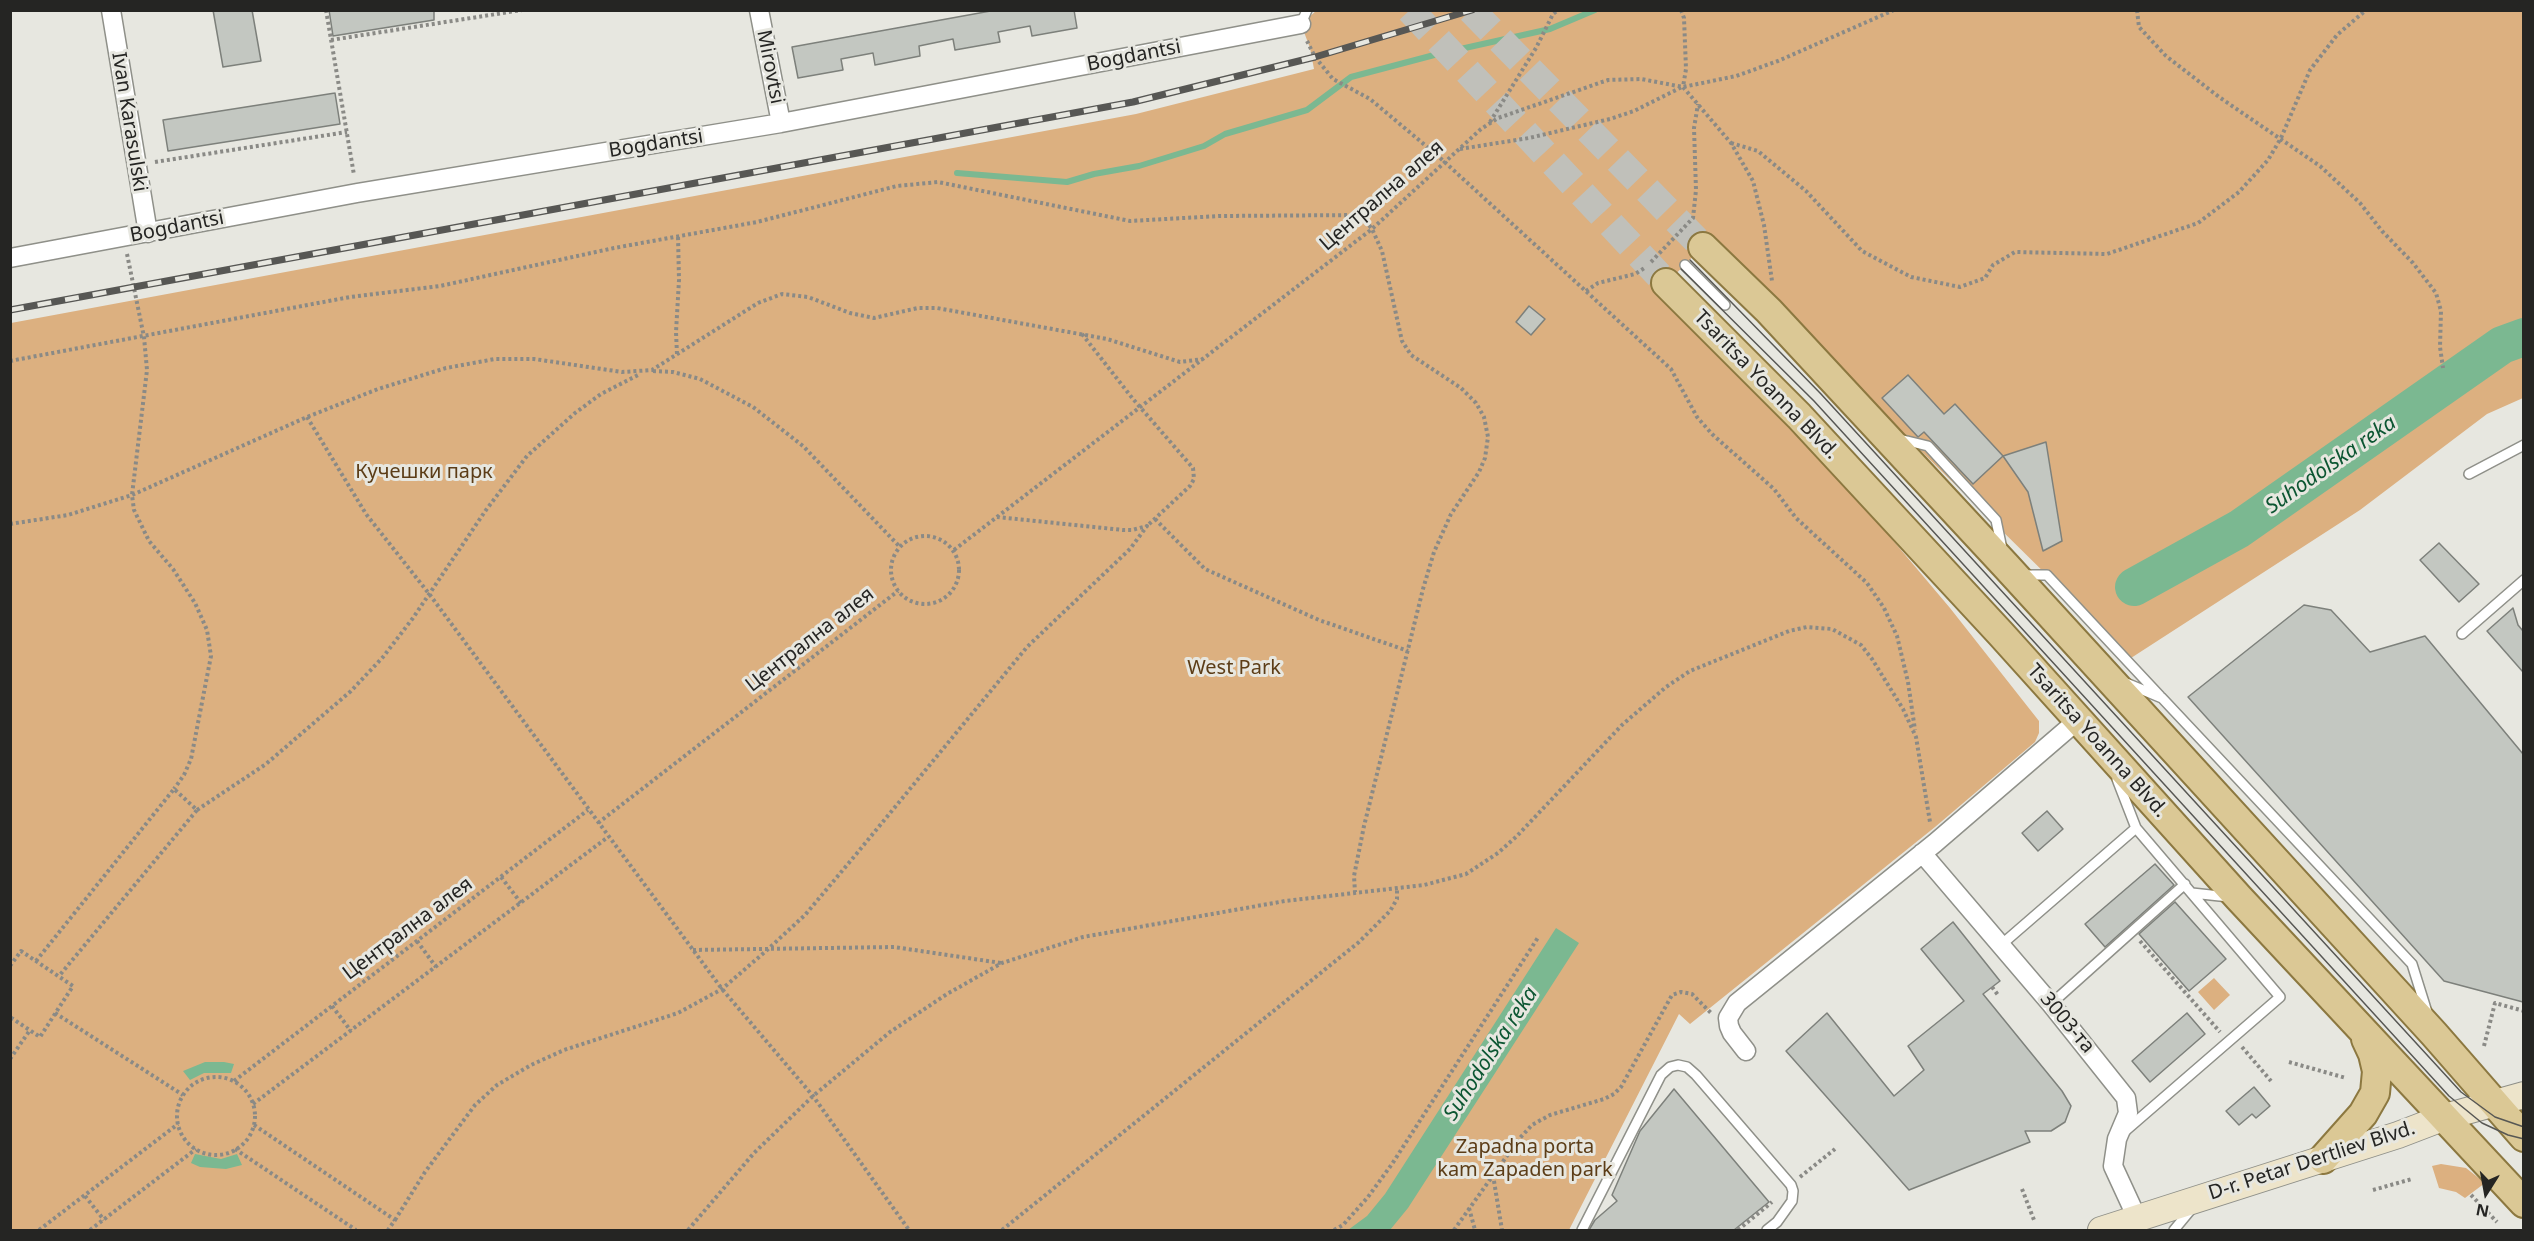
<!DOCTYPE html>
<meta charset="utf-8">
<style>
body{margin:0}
#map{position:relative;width:2534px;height:1241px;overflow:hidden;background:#e7e7e0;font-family:"Noto Sans",sans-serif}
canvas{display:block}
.frame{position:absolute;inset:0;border:12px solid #252523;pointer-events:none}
.north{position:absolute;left:2456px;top:1163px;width:60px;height:60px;-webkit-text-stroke:4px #e7e7e0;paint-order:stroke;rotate:191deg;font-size:16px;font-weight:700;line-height:24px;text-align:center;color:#252523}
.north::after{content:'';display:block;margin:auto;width:21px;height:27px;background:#252523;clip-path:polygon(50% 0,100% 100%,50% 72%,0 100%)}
</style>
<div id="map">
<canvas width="2534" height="1241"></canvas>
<div class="frame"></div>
<div class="north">N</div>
</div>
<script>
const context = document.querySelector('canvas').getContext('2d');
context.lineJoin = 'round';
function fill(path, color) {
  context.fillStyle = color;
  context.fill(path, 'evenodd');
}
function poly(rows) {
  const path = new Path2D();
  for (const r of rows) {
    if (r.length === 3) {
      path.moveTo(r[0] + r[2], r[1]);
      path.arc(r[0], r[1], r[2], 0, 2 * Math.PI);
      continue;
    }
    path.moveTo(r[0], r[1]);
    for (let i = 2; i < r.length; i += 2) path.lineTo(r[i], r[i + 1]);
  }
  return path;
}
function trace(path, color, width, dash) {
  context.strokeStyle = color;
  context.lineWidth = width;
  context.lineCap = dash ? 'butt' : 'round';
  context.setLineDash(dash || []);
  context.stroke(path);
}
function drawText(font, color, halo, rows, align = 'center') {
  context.font = font + ' "Noto Sans",sans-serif';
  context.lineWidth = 6;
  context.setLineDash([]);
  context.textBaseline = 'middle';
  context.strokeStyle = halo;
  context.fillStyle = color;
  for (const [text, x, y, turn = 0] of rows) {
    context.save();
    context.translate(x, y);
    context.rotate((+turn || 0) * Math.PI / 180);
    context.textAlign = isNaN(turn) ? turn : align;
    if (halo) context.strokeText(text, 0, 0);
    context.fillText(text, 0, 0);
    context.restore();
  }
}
fill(poly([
 [1316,11,2523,11,2523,398,2487,414,2360,510,2131,658,1708,241,1661,289,1858,499,1950,608,2039,721,2039,733,2035,742,1935,827,1690,1024,1679,1014,1569,1230,11,1230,11,323,1136,114,1314,69,1310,48,1301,24],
 [2214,978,2230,995,2214,1010,2198,992],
 [2441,1164,2466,1168,2485,1183,2465,1198,2456,1192,2439,1188,2432,1166]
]), '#dcb080');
fill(poly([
 [1556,928,1579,943,1408,1208,1390,1230,1348,1230,1367,1216,1385,1194],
 [205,1062,224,1062,234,1064,231,1073,204,1073,190,1080,183,1071],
 [195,1154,221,1159,237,1154,242,1165,226,1169,200,1167,191,1163]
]), '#7bb891');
trace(poly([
 [957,173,1067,182,1094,174,1139,166,1204,146,1225,134,1307,110,1351,77,1438,54,1550,29,1595,10]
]), '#7bb891', 6);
trace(poly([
 [2134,587,2239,529,2502,345,2524,337]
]), '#7bb891', 38);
const building = poly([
 [213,10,252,10,261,61,223,67,213,10],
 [329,10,434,10,434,20,333,36,329,10],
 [996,10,1074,10,1077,28,1032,36,1030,26,998,32,1000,42,955,50,953,39,919,46,920,56,875,65,873,53,841,59,843,70,798,78,792,47,996,10],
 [335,93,340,124,168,151,163,120,335,93],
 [1529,306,1545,319,1531,335,1516,322,1529,306],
 [1908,375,1944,414,1955,404,2003,456,1973,484,1924,432,1918,437,1882,398,1908,375],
 [2046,442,2062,541,2043,551,2028,492,2003,456,2046,442],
 [2439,543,2479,584,2459,602,2420,560,2439,543],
 [2304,605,2331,610,2370,652,2425,636,2523,754,2523,1002,2444,981,2188,697,2304,605],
 [2513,608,2518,625,2523,631,2523,672,2487,631,2513,608],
 [2047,811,2063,829,2038,851,2022,833,2047,811],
 [2155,864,2174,885,2105,947,2085,924,2155,864],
 [2175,902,2226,959,2189,991,2139,934,2175,902],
 [1953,922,2000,981,1983,994,2062,1091,2071,1106,2065,1122,2051,1131,2025,1131,2030,1142,1909,1190,1786,1051,1827,1013,1894,1096,1924,1070,1908,1046,1964,1001,1921,949,1953,922],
 [2187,1013,2205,1034,2150,1082,2132,1061,2187,1013],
 [2254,1087,2270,1106,2256,1118,2252,1114,2239,1125,2226,1111,2254,1087],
 [1674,1089,1769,1202,1734,1230,1589,1230,1595,1220,1617,1201,1612,1195,1640,1131,1674,1089]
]);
fill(building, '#c3c7c1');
trace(building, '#7d807b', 1.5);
trace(poly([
 [1410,10,1666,283],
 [1471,10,1703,247]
]), '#c0c0ba', 28, [28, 14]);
const lane = poly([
 [1301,24,1307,10],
 [1685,265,1725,305],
 [1899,439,1928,446,1996,520,2002,549],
 [2469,474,2524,445],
 [2022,575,2047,575,2160,696],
 [2462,634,2524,580],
 [2126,683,2162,698,2412,964,2427,1012],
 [2117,779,2136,828,2280,997,2124,1132],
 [2192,893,2229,897],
 [2001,945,2136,828],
 [2051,1004,2185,884],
 [1582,1230,1661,1075,1670,1067,1678,1065,1687,1067,1696,1075,1791,1185,1793,1191,1792,1201,1777,1222,1767,1230],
 [2174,1230,2193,1207]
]);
const street = poly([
 [111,10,148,233],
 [759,10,781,123],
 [10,258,357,193,781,123,1301,24],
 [1922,853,2051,1004,2126,1098,2128,1113,2117,1139,2113,1166,2137,1218],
 [1746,1051,1732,1033,1729,1026,1728,1018,1737,1003,1935,843,2078,720]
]);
const secondary = poly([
 [2101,1230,2398,1135,2445,1117,2524,1095]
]);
const primary = poly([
 [1703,247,1769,311,2006,566,2434,1034,2524,1137],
 [1666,283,1799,416,2001,634,2239,898,2524,1203],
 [2323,1159,2363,1114,2375,1093,2377,1071,2373,1054,2366,1039]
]);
trace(lane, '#8f9089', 12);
trace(street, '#8f9089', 21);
trace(secondary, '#8f9089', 28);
trace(primary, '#8c7840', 32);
trace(poly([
 [326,10,354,175],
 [1681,10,1684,18,1686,69,1683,87,1731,143,1753,181,1764,225,1772,281],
 [2137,10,2139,27,2166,56,2219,97,2320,166,2360,203,2382,231,2413,263,2436,293,2441,311,2440,347,2443,368],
 [331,40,522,10],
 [1307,41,1315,57,1333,79,1370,99,1438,156,1671,369,1697,417,1712,434,1774,489,1796,518,1867,583,1884,608,1897,636,1908,682,1915,730],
 [1490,122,1536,48,1553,14,1558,10],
 [1731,143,1758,151,1806,191,1862,251,1911,277,1960,287,1985,278,1993,265,2015,252,2107,254,2198,223,2239,192,2268,160,2281,138,2310,70,2337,35,2366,10],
 [1460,149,1529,138,1610,119,1634,111,1682,87],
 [155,162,347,132],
 [127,254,144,337,147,370,132,495,134,510,149,541,173,569,195,603,207,630,211,656,191,759,184,775,174,789],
 [1651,262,1693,218,1696,190,1694,128,1698,104],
 [1586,291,1598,283,1635,274,1646,267],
 [1082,334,1133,399,1193,468,1194,479,1190,486,1147,526],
 [677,354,676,332,679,280,678,236],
 [10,361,350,297,440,286,614,248,757,222,897,186,938,182,1130,221,1219,216,1361,215,1372,229,1382,251,1402,341,1411,355,1461,388,1476,403,1484,417,1488,437,1485,458,1479,472,1451,514,1434,552,1423,589,1364,826,1354,876,1355,892],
 [653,371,673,372,700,379,753,407,803,446,900,547],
 [307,417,366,514,430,595,722,989,813,1096,909,1230],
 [1155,519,1205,569,1319,620,1408,651],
 [10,524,68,515,132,495,307,417,378,389,446,368,495,359,534,359,622,372,652,370,758,303,782,294,808,297,850,313,874,318,918,308,937,308,1107,339,1180,362,1203,359],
 [925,570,34],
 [954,550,1372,229,1481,129,1498,118,1608,80,1641,79,1683,87,1736,76,1778,61,1894,10],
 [197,810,266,764,351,691,383,657,413,618,486,510,527,456,575,413,601,394,640,374],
 [598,823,898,591],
 [501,877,521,903],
 [417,941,436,967],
 [2140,941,2220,1032],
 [693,950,894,947,1001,963],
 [36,961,174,789,197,810,59,976],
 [10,966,21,951,73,986,40,1037,10,1017],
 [1992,987,1998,995],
 [332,1006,351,1031],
 [55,1013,183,1095],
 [2484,1046,2495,1003,2524,1011],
 [2242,1047,2271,1081],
 [10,1059,30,1030],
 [2289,1062,2346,1078],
 [216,1116,39],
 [234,1081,588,810],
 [253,1104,608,837],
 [254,1125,395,1220,388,1230],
 [235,1149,356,1230],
 [1493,1175,1502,1230],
 [1800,1177,1835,1149],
 [2022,1189,2034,1220],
 [2373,1190,2412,1179],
 [2471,1195,2497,1222],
 [85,1196,104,1220],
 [1469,1208,1475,1230],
 [395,1220,425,1172,475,1105,497,1085,531,1065,564,1050,678,1013,722,989,766,951,805,915,853,858,1027,647,1130,549,1147,526,1132,530,1123,530,997,517],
 [39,1230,178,1124],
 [90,1230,196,1149],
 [688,1230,754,1153,813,1096,890,1032,947,994,1002,963,1083,937,1285,901,1424,885,1466,874,1498,853,1516,837,1622,725,1666,687,1690,671,1789,631,1807,627,1832,629,1861,645,1872,659,1903,709,1916,737,1930,822],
 [1002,1230,1359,942,1390,911,1397,899,1397,888],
 [1334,1230,1343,1225,1368,1197,1392,1164,1539,936],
 [1454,1230,1519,1139,1532,1125,1550,1115,1604,1099,1614,1094,1621,1087,1672,995,1681,992,1692,994,1711,1013],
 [1738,1230,1772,1202]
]), '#8a8a86', 4, [3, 3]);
trace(lane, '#fff', 9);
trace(street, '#fff', 18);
trace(secondary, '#ede4ca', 26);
trace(primary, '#dbc895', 28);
trace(poly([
 [1690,260,1821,394,2461,1092,2495,1117,2524,1127],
 [1681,269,1814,401,2449,1096,2482,1123,2508,1135,2524,1139]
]), '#575754', 1.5);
const rail = poly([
 [10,310,1133,102,1315,57,1472,10]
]);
trace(rail, '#575754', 7);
trace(rail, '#e7e7e0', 4.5, [14]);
drawText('20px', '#252523', '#e7e7e0', [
 ["Bogdantsi",1134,56,-11],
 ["Mirovtsi",770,67,79],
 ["Ivan Karasulski",129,122,81],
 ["Bogdantsi",656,144,-9],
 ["Централна алея",1382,196,-41],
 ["Bogdantsi",177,227,-11],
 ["Tsaritsa Yoanna Blvd.",1766,385,46],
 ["Централна алея",810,640,-38],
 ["Tsaritsa Yoanna Blvd.",2097,741,48],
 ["Централна алея",408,929,-37],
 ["3003-та",2067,1023,50],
 ["D-r. Petar Dertliev Blvd.",2312,1161,-18]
]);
drawText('20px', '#5c3d17', '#e7e7e0', [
 ["Кучешки парк",424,472],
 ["West Park",1234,668],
 ["Zapadna porta",1525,1147],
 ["kam Zapaden park",1525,1170]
]);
drawText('italic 21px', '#0c5632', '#e7e7e0', [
 ["Suhodolska reka",2331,465,-35],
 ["Suhodolska reka",1491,1054,-57]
]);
</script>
